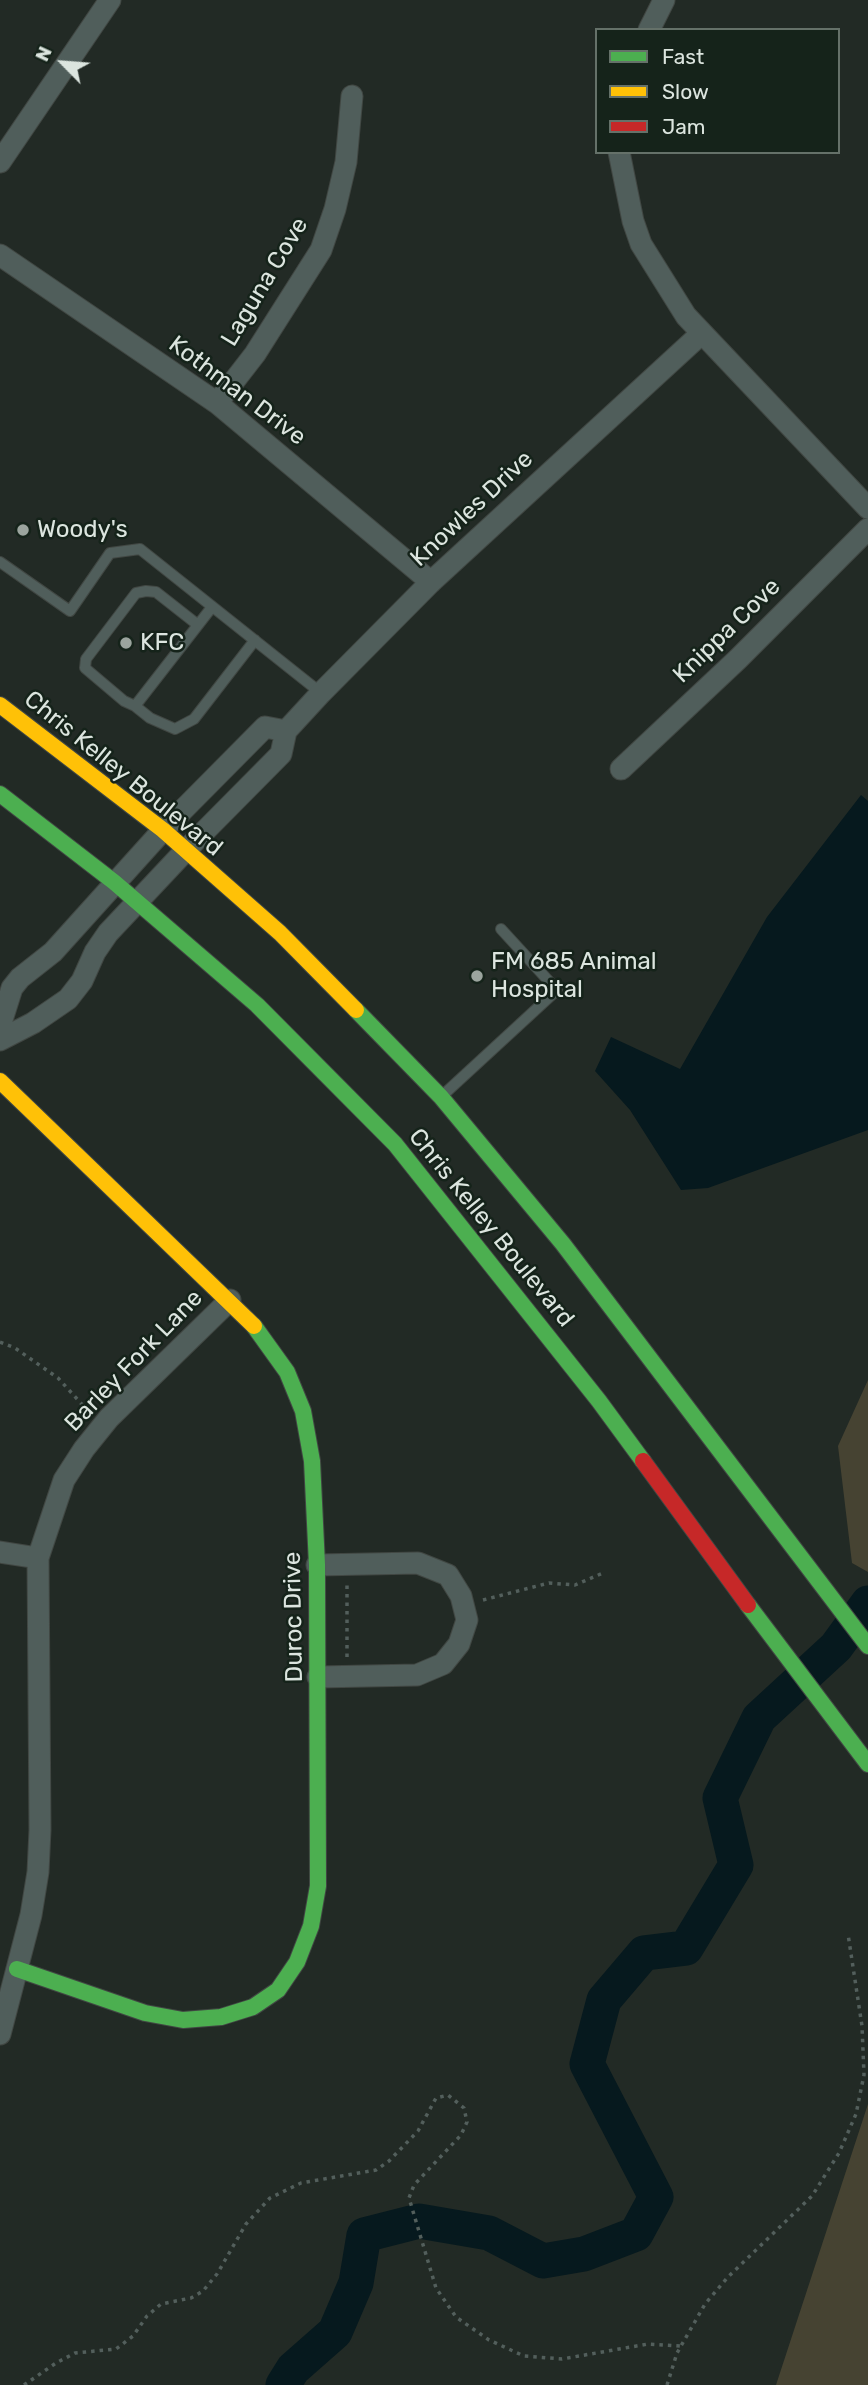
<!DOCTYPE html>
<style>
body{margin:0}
#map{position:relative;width:868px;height:2385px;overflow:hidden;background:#222a25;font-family:Rubik,sans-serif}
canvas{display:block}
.legend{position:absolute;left:595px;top:28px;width:245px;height:126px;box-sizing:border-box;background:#15231a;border:2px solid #657169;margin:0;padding:9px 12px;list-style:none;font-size:21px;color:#dce5df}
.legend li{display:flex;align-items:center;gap:14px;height:35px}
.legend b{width:35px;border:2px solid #657169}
.north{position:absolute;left:28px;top:28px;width:70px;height:70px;-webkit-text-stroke:5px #15231a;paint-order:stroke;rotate:295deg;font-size:19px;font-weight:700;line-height:28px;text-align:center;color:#dce5df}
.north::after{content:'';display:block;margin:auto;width:24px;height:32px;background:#dce5df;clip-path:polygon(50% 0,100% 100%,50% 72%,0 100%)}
</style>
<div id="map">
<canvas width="868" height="2385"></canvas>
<ul class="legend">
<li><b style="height:9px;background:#4caf50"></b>Fast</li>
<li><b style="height:9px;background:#ffc107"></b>Slow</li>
<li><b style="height:9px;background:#c62828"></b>Jam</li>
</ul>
<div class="north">N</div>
</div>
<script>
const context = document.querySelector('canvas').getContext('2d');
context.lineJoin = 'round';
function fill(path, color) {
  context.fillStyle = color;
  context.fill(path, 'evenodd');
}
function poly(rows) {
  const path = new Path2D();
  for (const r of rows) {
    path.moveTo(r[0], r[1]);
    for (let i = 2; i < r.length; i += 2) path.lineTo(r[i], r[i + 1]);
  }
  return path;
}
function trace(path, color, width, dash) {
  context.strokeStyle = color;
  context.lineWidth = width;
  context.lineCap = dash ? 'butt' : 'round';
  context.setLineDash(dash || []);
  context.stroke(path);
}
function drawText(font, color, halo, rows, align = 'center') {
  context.font = font + ' Rubik,sans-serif';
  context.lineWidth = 5;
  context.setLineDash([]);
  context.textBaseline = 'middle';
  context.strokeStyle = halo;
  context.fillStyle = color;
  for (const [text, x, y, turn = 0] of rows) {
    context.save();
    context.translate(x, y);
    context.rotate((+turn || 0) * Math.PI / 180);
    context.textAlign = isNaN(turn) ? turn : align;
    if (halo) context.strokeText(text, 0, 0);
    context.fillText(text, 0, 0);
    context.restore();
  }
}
fill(poly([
 [868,1380,868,1572,852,1563,838,1446],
 [868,2104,868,2385,776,2385]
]), '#464332');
fill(poly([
 [861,795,868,801,868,1130,708,1188,681,1190,630,1110,595,1071,611,1037,680,1069,767,917]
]), '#06191e');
trace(poly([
 [283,2385,293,2369,335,2332,356,2283,364,2235,419,2221,489,2233,543,2261,584,2254,636,2234,656,2197,587,2064,604,2000,644,1953,686,1948,736,1865,720,1798,759,1718,836,1647,868,1603]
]), '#06191e', 35);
const lane = poly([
 [0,562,70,611,110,553,140,549,321,693],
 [212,607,135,706,150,718,175,729,194,719,255,640],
 [135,706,124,701,85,668,86,659,136,593,146,591,156,592,198,625],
 [443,1095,557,990,501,929]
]);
const street = poly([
 [649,30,664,0],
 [619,152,633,221,641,244,686,316,868,508],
 [0,162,110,0],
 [0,255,217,403,431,582],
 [217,403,255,354,321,250,335,209,346,162,352,96],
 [621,769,738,659,868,529],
 [0,1026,12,988,20,978,53,952,163,830,265,727,286,731],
 [0,1040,33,1023,68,999,82,981,95,952,108,933,186,850,281,754,286,731,321,693,431,582,702,333],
 [0,1552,38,1558],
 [317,1565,418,1563,448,1575,461,1596,467,1620,459,1644,443,1664,417,1675,318,1677],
 [0,2034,31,1915,38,1872,40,1830,38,1558,64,1480,84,1449,109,1418,230,1300]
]);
const fast = poly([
 [0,794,114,882,257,1005,395,1144,599,1401,643,1461],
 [356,1010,441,1097,563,1244,868,1646],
 [748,1605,868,1764],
 [17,1969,145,2013,183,2020,221,2017,253,2007,278,1990,297,1962,311,1926,318,1886,317,1565,312,1461,303,1411,287,1372,254,1326]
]);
const slow = poly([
 [0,705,163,830,280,933,356,1010],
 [0,1081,254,1326]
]);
const jam = poly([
 [643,1461,748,1605]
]);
trace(lane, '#414743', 12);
trace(street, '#414743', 23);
trace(fast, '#414743', 18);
trace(slow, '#414743', 18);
trace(jam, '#414743', 18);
trace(poly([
 [0,1342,15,1348,58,1378,88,1411],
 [483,1600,549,1583,575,1585,603,1573],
 [347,1657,347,1584],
 [24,2385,56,2363,75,2353,116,2349,133,2336,147,2316,161,2304,191,2298,203,2291,217,2274,246,2224,270,2198,301,2183,376,2170,389,2161,418,2131,436,2098,448,2095,464,2108,467,2122,461,2135,414,2185,409,2198,436,2288,456,2317,489,2340,524,2356,562,2359,648,2344,681,2346],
 [667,2385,677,2353,705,2304,728,2277,812,2196,839,2153,856,2114,864,2075,862,2026,848,1934]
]), '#535f5c', 3.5, [3.5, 5]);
trace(lane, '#505e5b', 10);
trace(street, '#505e5b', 21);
trace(fast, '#4caf50', 16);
trace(slow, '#ffc107', 16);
trace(jam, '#c62828', 16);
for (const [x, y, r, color] of [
 [23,530,7,"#9ba49e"],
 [126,643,7,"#9ba49e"],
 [477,976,7,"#9ba49e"]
]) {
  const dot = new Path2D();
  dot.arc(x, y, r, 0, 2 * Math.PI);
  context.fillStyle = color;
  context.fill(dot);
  trace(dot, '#15231a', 2.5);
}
drawText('24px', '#dce5df', '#15231a', [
 ["Laguna Cove",265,282,-59],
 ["Kothman Drive",237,391,37],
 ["Knowles Drive",472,509,-43],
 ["Knippa Cove",727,631,-44],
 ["Chris Kelley Boulevard",123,774,39],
 ["Chris Kelley Boulevard",491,1228,51],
 ["Barley Fork Lane",134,1361,-46],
 ["Duroc Drive",294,1617,-91]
]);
drawText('24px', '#dce5df', '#15231a', [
 ["Woody's",37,530],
 ["KFC",140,643],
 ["FM 685 Animal",491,962],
 ["Hospital",491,990]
], 'left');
</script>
